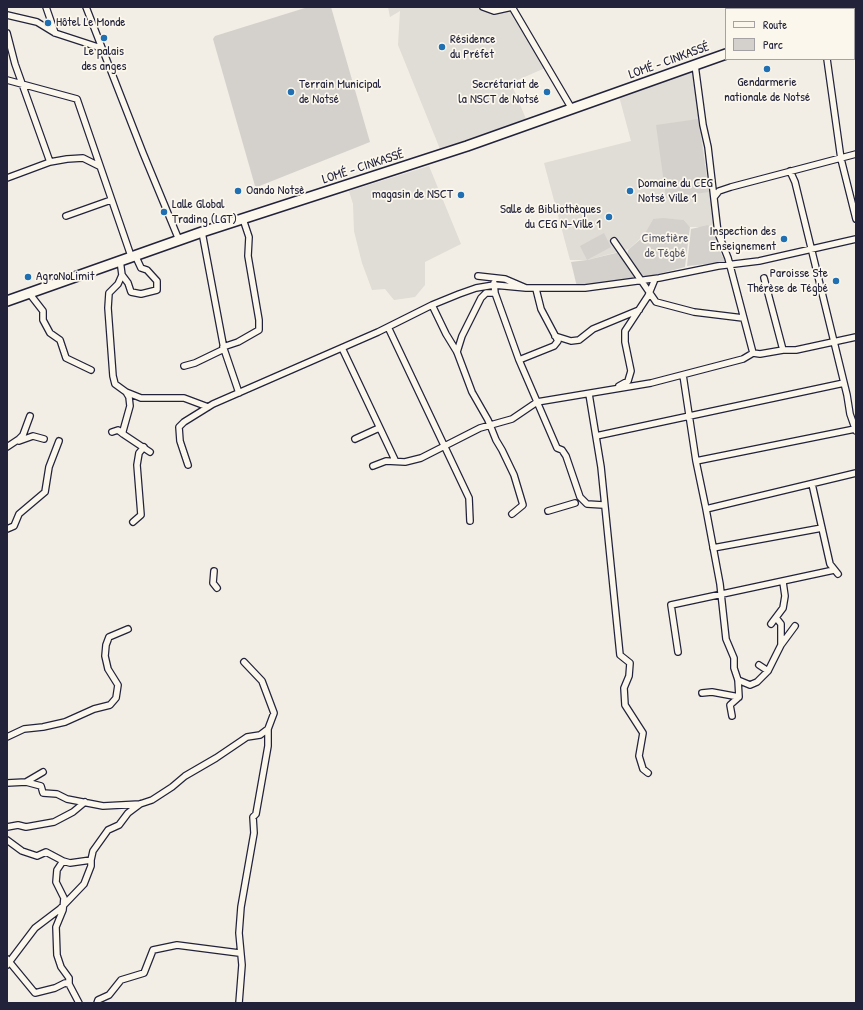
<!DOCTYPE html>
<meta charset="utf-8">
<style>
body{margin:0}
#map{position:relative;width:863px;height:1010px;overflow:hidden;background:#f2eee5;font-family:"Patrick Hand",sans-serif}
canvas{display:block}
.frame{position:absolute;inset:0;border:8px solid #22223b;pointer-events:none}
.legend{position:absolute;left:725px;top:8px;width:130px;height:52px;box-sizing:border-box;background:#fbf7ec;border:1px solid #a4a2a5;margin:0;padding:5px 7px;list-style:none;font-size:12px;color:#22223b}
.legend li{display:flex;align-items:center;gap:8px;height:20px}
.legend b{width:20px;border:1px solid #a4a2a5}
</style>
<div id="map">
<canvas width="863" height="1010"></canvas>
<div class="frame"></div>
<ul class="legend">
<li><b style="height:5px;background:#fbf7ec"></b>Route</li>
<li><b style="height:11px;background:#d4d1cc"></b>Parc</li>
</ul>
</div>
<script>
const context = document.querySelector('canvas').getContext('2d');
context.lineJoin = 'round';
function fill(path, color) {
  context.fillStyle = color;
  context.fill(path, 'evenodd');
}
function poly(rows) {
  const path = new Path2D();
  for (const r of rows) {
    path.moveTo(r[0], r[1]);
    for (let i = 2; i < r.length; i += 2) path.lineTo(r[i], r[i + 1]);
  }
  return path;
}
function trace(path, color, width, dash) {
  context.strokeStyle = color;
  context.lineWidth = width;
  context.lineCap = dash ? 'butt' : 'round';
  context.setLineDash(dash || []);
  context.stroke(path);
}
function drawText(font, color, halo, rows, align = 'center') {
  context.font = font + ' "Patrick Hand",sans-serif';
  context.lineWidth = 3.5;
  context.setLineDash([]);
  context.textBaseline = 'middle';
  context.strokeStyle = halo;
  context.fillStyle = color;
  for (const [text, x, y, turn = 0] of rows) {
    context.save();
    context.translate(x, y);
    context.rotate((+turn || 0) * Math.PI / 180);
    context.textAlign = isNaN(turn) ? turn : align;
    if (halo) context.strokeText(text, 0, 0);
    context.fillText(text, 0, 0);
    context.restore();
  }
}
fill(poly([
 [388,7,516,7,545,68,511,83,526,119,440,149,398,45,400,11,390,17],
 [692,71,715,230,701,227,690,227,684,220,653,219,645,234,629,249,587,260,570,260,544,163,631,141,619,96],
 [429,166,461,244,425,262,425,285,415,297,394,300,385,289,372,290,362,263,354,231,353,204,349,191]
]), '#e0dcd6');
fill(poly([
 [308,7,331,7,370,142,257,187,255,186,213,39,215,36],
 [698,119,709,192,666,198,656,125],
 [663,218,684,220,690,227,685,267,643,278,627,256,628,250,643,237,653,219],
 [708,225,713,230,722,256,727,262,687,266,691,229],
 [604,233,611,247,587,260,620,252,636,279,577,287,571,262,587,260,580,246]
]), '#d4d1cc');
const minor = poly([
 [46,7,55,33],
 [86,7,143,153,179,240],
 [483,7,494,11,512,7,572,109],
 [854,9,856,9],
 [7,15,37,22,55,33,101,48],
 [7,33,15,64,50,162],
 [827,59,841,159,856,219],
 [695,65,703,125,708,147,718,233,728,258,753,353],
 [7,80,77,99,131,256],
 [790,171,795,182,847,395,850,414,856,431],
 [7,178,50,162,67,159,83,158,99,166],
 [715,196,719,191,731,187,856,154],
 [66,216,111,200],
 [202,232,224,349,239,393],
 [614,241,656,302,694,312,743,318],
 [120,260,122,275,118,284,109,293,108,308,113,376,115,384,126,392,129,397,130,406,123,431,123,434,150,452],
 [122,275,128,283,131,292,141,294,157,290,157,281,147,270,141,268,135,255],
 [478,276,505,279,526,288,585,288,659,278,718,266,759,261,856,239],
 [764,278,783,350],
 [494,283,495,293,519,360,557,448,562,450,566,456,580,497,587,504,603,505],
 [29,293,43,311,43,320,50,333,60,340,66,358,91,370],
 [432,305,446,334,457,352,472,392,488,420,496,440,502,450,514,475,523,505,512,514],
 [388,327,469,498,470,521],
 [555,336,571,341,579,340,593,329,639,310],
 [223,347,238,342,259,330,259,320,248,256,249,237,243,219],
 [342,348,395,460],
 [457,352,462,336,481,298,486,293,495,293],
 [519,360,554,346,558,341,541,309,536,289],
 [184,366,195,363,224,349],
 [683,375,696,461,855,429],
 [619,386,628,381,631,371,625,342,625,331,648,296,655,279],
 [126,392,141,398,184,398,208,407],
 [589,394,601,467,620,655,630,663,629,676,624,688,625,705,643,733,639,756,643,769,648,773],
 [112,432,118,430,123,434],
 [596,436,844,383],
 [355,439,379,428],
 [19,441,33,436,44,439],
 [7,447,19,439,23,435,30,416],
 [696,461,706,509],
 [188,465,180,441,179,427,184,422,213,404,378,332,432,305,459,294,476,288,494,285,526,288],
 [373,466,386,461,405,462,421,458,480,428,512,419,537,402,651,383,743,359,753,353,760,354,783,350,796,350,856,337],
 [812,484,830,564,838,574],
 [548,511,575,503],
 [133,522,141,515,137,465,139,453,144,447],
 [7,529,14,526,19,514,45,492,49,467,59,441],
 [713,548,822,528],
 [214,571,213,583,217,588],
 [771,624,783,608,785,596,783,582],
 [781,645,795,626],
 [678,652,671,605,834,570],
 [759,665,768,671,781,645,781,624,777,619],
 [738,680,750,685,757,682,768,671],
 [702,693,712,692,739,697],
 [732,716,730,705,739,697,738,680,734,668,734,658,726,639,720,584,706,509,856,473],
 [7,737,24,729,43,727,65,722,94,709,110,705,116,698,118,685,108,669,105,656,106,645,109,637,128,629],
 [26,782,43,772],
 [7,783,26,782,41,786,43,793,57,794,67,799,103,806,140,804,152,800,172,787,185,776,216,758,247,737,260,735,268,729,274,713,262,681,244,662],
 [7,827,18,825,26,827,54,822,73,812,85,802],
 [7,840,22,851,37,856,46,852,63,861,57,870,56,882,64,898,63,910,56,927,57,955,61,967,69,978,69,984,79,1003],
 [63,861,70,863,91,860,93,851,108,830,119,825,128,813,140,804],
 [7,959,35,993,55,988,65,983,69,984],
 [7,965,35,928,60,909,84,884,91,866,91,860],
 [97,1003,98,1000,109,995,121,980,144,973,153,950,177,945,239,953],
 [239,1003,242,965,239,933,241,907,254,833,253,817,256,814,268,746,268,729]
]);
const trunk = poly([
 [813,9,817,7],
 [7,301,202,232,467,146,726,54]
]);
trace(minor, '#22223b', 8);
trace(trunk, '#22223b', 12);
trace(minor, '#fbf7ec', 5.5);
trace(trunk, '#fbf7ec', 9);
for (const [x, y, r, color] of [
 [48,23,4,"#1f6fb2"],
 [104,38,4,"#1f6fb2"],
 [442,47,4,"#1f6fb2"],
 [767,69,4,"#1f6fb2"],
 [291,92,4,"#1f6fb2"],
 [547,92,4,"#1f6fb2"],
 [238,191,4,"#1f6fb2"],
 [630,191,4,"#1f6fb2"],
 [461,195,4,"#1f6fb2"],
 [164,212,4,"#1f6fb2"],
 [609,217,4,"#1f6fb2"],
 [784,239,4,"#1f6fb2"],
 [28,277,4,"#1f6fb2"],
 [836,281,4,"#1f6fb2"]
]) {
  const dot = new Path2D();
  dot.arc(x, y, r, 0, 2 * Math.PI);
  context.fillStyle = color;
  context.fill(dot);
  trace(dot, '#fbf7ec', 1.5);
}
drawText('13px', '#22223b', '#fbf7ec', [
 ["Hôtel Le Monde",56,23],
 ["Résidence",450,40],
 ["du Préfet",450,55],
 ["Le palais",104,52,"center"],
 ["des anges",104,67,"center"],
 ["Gendarmerie",767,83,"center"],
 ["nationale de Notsé",767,98,"center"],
 ["Terrain Municipal",299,85],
 ["de Notsé",299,100],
 ["Secrétariat de",539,85,"right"],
 ["la NSCT de Notsé",539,100,"right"],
 ["Domaine du CEG",638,184],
 ["Notsé Ville 1",638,199],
 ["Oando Notsè",246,191],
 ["magasin de NSCT",453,195,"right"],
 ["Lalle Global",172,205],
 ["Trading (LGT)",172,220],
 ["Salle de Bibliothèques",601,210,"right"],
 ["du CEG N-Ville 1",601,225,"right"],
 ["Inspection des",776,232,"right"],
 ["Enseignement",776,247,"right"],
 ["Paroisse Ste",828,274,"right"],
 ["Thérèse de Tégbé",828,289,"right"],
 ["AgroNoLimit",36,277]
], 'left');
drawText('13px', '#22223b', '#fbf7ec', [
 ["LOMÉ - CINKASSÉ",669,61,-20],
 ["LOMÉ - CINKASSÉ",363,167,-18]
]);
drawText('13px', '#575766', '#fbf7ec', [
 ["Cimetière",665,239],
 ["de Tégbé",665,254]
]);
</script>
